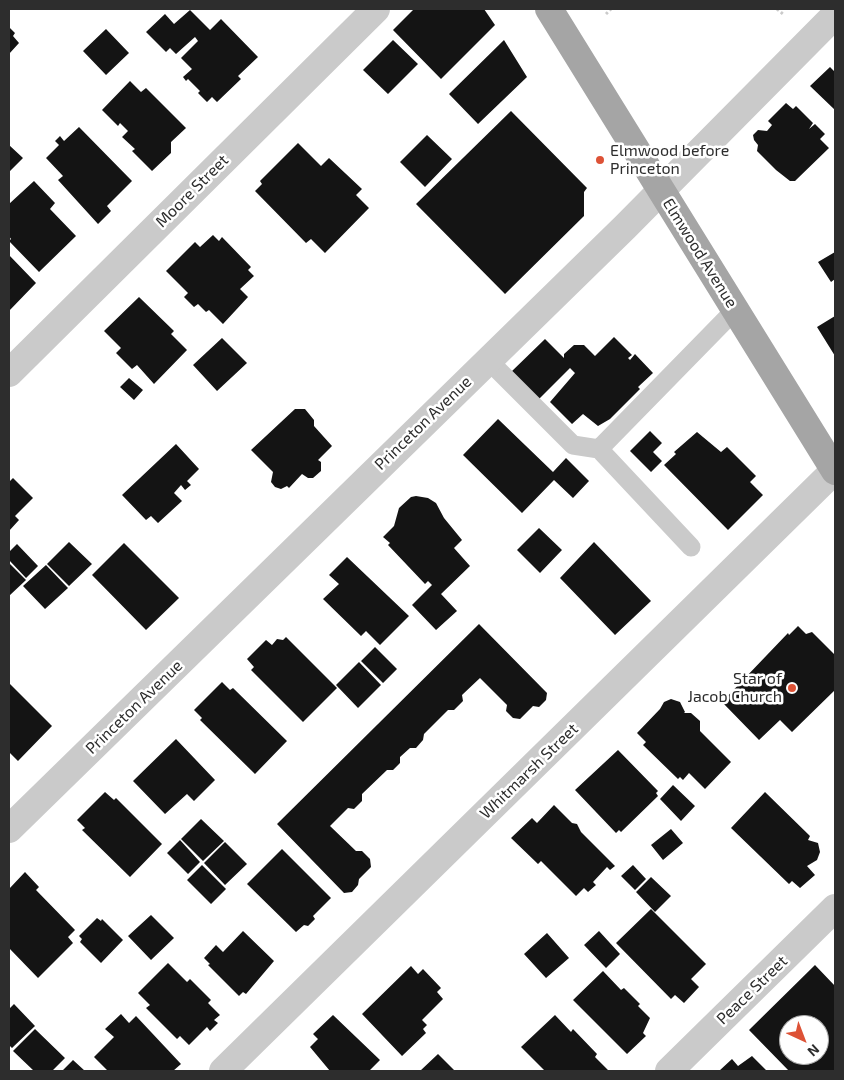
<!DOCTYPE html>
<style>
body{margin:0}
#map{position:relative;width:844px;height:1080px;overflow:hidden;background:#fff;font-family:"Exo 2",sans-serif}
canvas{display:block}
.frame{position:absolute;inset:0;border:10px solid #2d2d2d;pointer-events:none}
.north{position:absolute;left:779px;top:1015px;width:50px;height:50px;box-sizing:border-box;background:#fff;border:1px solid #ababab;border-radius:50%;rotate:137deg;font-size:14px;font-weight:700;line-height:20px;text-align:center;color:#2d2d2d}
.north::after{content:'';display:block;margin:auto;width:18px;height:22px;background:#dd5236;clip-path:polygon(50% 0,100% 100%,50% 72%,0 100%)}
</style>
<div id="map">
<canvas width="844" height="1080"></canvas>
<div class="frame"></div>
<div class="north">N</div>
</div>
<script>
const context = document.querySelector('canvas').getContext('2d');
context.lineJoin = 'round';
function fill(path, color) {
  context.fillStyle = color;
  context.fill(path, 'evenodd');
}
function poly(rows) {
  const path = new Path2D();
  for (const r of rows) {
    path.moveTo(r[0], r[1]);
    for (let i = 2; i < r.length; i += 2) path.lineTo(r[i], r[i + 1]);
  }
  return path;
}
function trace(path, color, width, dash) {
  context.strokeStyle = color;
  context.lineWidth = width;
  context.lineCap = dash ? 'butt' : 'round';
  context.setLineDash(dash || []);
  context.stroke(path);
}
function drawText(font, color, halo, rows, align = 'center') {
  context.font = font + ' "Exo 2",sans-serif';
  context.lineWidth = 5;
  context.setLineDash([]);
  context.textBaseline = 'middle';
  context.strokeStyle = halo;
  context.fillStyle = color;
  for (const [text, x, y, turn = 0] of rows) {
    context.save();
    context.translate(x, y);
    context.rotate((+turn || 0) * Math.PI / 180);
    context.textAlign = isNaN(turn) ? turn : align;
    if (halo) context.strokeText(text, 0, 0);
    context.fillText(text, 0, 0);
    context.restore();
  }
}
fill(poly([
 [414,9,484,9,495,25,441,79,393,30],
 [190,10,210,30,221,19,258,57,238,76,241,79,217,102,212,97,207,102,198,93,200,91,188,79,186,81,183,77,192,69,181,58,198,41,195,37,176,54,170,48,166,52,146,32,165,14,174,24],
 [9,27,15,33,13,36,19,43,9,54],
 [106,29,129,53,106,75,83,51],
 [393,40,418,64,388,94,363,70],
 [504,40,527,77,478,124,449,94],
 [830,67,835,72,835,110,810,86],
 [130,81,141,92,146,88,186,128,171,142,171,153,152,171,132,151,135,149,122,137,128,131,120,123,118,126,102,110],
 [786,103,793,109,796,106,813,123,809,129,815,124,825,134,820,139,829,148,795,181,790,181,776,170,757,151,758,145,754,140,753,135,758,130,767,131,772,125,768,121],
 [511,111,587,188,584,192,584,216,505,294,416,204],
 [79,127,132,181,107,206,111,211,98,224,58,180,63,176,46,158,59,145,55,141,60,136,64,141],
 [427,135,452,159,425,187,400,162],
 [298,143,321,166,329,158,362,189,356,195,369,208,325,253,311,239,306,243,255,191,262,184,260,181],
 [9,145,23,158,9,172],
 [34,181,55,203,50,209,76,236,39,272,9,241,11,239,9,236,9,204],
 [213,235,219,241,222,237,251,267,248,270,254,276,240,289,248,297,223,324,209,310,206,312,198,304,194,307,184,297,188,293,166,271,195,242,200,247],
 [835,252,835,279,831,282,818,262],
 [9,255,36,283,9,311],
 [139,297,174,331,171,334,187,350,154,384,137,365,132,369,116,353,121,348,104,331],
 [835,316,835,356,817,327],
 [614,337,632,355,628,358,630,360,635,354,653,373,638,387,640,389,610,419,598,426,583,414,572,424,550,402,575,373,570,368,538,400,510,373,545,339,564,358,564,354,574,345,584,345,595,356],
 [222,338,247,363,217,391,193,365],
 [129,378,143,390,134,400,120,387],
 [295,409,305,409,314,420,314,426,332,446,318,460,321,462,321,471,313,478,308,478,302,474,289,488,287,486,281,489,275,487,271,482,273,472,251,450],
 [498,419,553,472,566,458,589,481,573,498,554,480,522,513,463,455],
 [650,431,662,443,653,452,662,461,651,472,630,451],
 [697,432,721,452,727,447,756,476,750,482,763,495,728,530,664,465,676,454,674,452],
 [176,444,199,469,187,481,191,485,185,490,181,485,174,493,182,501,158,523,151,516,146,520,122,495],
 [13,478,33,498,15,516,19,520,9,531,9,482],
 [416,496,428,498,436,503,444,518,462,540,454,548,470,566,441,594,457,611,436,630,412,605,432,585,428,581,425,584,388,545,390,543,383,537,394,526,399,508,411,497],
 [539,528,562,550,540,573,517,550],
 [69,542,92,564,69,586,47,564],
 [594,542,651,601,615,635,560,578],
 [124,543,179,598,146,630,92,575],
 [17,544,38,566,26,578,9,560,9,552],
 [347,557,409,616,380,645,366,631,361,636,323,599,339,584,329,575],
 [9,563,26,580,9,596],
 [46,565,68,588,45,609,23,586],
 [479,624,547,693,546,700,539,707,533,706,520,719,513,718,506,711,507,705,480,678,462,695,463,701,454,710,448,710,424,734,423,740,416,748,410,748,400,757,400,763,393,770,387,770,362,794,362,801,354,809,348,808,330,826,356,851,362,851,370,859,371,867,359,879,358,885,352,892,344,893,277,824],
 [798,626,806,634,812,632,835,655,835,690,792,732,780,720,759,740,722,702,788,633,789,635],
 [286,637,337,688,303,722,251,670,254,667,247,659,266,640,272,645,277,639,283,640],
 [375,647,397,669,383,683,361,661],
 [359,662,381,685,358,708,336,685],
 [222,682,230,690,233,688,287,741,255,774,200,720,202,718,194,710],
 [9,683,52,726,18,761,9,752],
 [671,699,680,702,685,712,684,713,691,713,700,721,700,731,731,762,705,789,689,773,683,780,680,777,678,779,643,745,646,742,637,733,660,709,664,702],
 [176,739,215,780,194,801,187,794,165,814,133,781],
 [618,750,658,791,656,793,658,796,621,832,619,830,616,833,575,790],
 [673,785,695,806,681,821,660,799],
 [105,792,114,800,116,798,162,844,130,877,82,830,85,828,77,820],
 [765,792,810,836,808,840,818,843,820,852,817,860,807,866,815,875,800,888,792,881,789,884,731,828],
 [554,805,572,823,577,824,581,832,615,866,610,870,607,867,593,882,596,885,588,892,584,888,576,896,541,861,538,864,511,838,532,818,537,823],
 [201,819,224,841,203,861,181,839],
 [671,829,683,843,663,860,651,845],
 [180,840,200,862,188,874,167,853],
 [225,842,247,864,225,885,204,863],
 [282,849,331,898,313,916,315,919,308,926,304,925,296,932,247,884],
 [202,865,226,889,211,904,187,880],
 [633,865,646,879,635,890,621,876],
 [25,872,39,887,36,890,75,930,68,937,73,943,38,978,9,948,9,889],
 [651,877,671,896,655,912,636,892],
 [651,909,706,964,691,979,699,987,684,1003,675,995,671,999,616,943],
 [151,915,174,938,151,960,128,936],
 [97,918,101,921,102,919,123,940,101,963,80,942,82,939,79,936],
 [243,931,274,961,246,994,243,992,239,996,208,965,210,964,204,958,216,945,223,952],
 [599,931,620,954,606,968,584,945],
 [547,933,569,958,546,978,524,954],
 [168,963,187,982,190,979,211,1000,208,1003,220,1015,214,1020,218,1023,210,1031,207,1027,189,1045,180,1036,177,1039,146,1008,150,1005,138,993],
 [815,965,835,986,835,1071,789,1071,749,1030],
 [789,1025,819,1025,819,1055,789,1055],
 [411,966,418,974,423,969,441,988,437,992,443,999,422,1020,427,1025,423,1029,426,1033,402,1056,362,1014],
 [603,971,621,990,624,988,640,1004,638,1006,650,1018,643,1033,646,1036,627,1054,573,1000],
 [14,1004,35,1026,12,1048,9,1045,9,1009],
 [121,1014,129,1023,136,1016,181,1064,173,1071,108,1071,94,1057,114,1037,105,1029],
 [333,1015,380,1060,369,1071,330,1071,310,1047,318,1039,313,1034],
 [555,1015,571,1032,573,1029,597,1054,595,1057,609,1071,545,1071,521,1047],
 [35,1029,65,1058,52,1071,34,1071,13,1051],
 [438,1054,455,1071,420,1071],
 [752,1056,767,1071,719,1071,732,1059,738,1066],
 [73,1060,85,1071,62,1071]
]), '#141414');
trace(poly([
 [777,9,783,14],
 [606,14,611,9]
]), '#cacaca', 3, [2.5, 2.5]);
trace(poly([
 [488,360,573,445,599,449,735,310],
 [599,449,691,547]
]), '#cacaca', 19);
trace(poly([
 [9,373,376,9],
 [9,829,625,227,835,15],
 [223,1071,835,470],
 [669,1071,835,908]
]), '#cacaca', 28);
trace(poly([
 [549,9,835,471]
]), '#a5a5a5', 28);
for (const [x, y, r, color] of [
 [600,160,5,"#dd5236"],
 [792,688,5,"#dd5236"]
]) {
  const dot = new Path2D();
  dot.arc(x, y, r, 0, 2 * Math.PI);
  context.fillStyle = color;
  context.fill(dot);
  trace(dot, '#fff', 2);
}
drawText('16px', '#2d2d2d', '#fff', [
 ["Elmwood before",610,151],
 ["Princeton",610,169],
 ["Star of",782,679,"right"],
 ["Jacob Church",782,697,"right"]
], 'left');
drawText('16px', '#2d2d2d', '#fff', [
 ["Moore Street",192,191,-45],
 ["Elmwood Avenue",700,253,58],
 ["Princeton Avenue",423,423,-44],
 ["Princeton Avenue",134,707,-44],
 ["Whitmarsh Street",529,771,-44],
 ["Peace Street",752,990,-44]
]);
</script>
